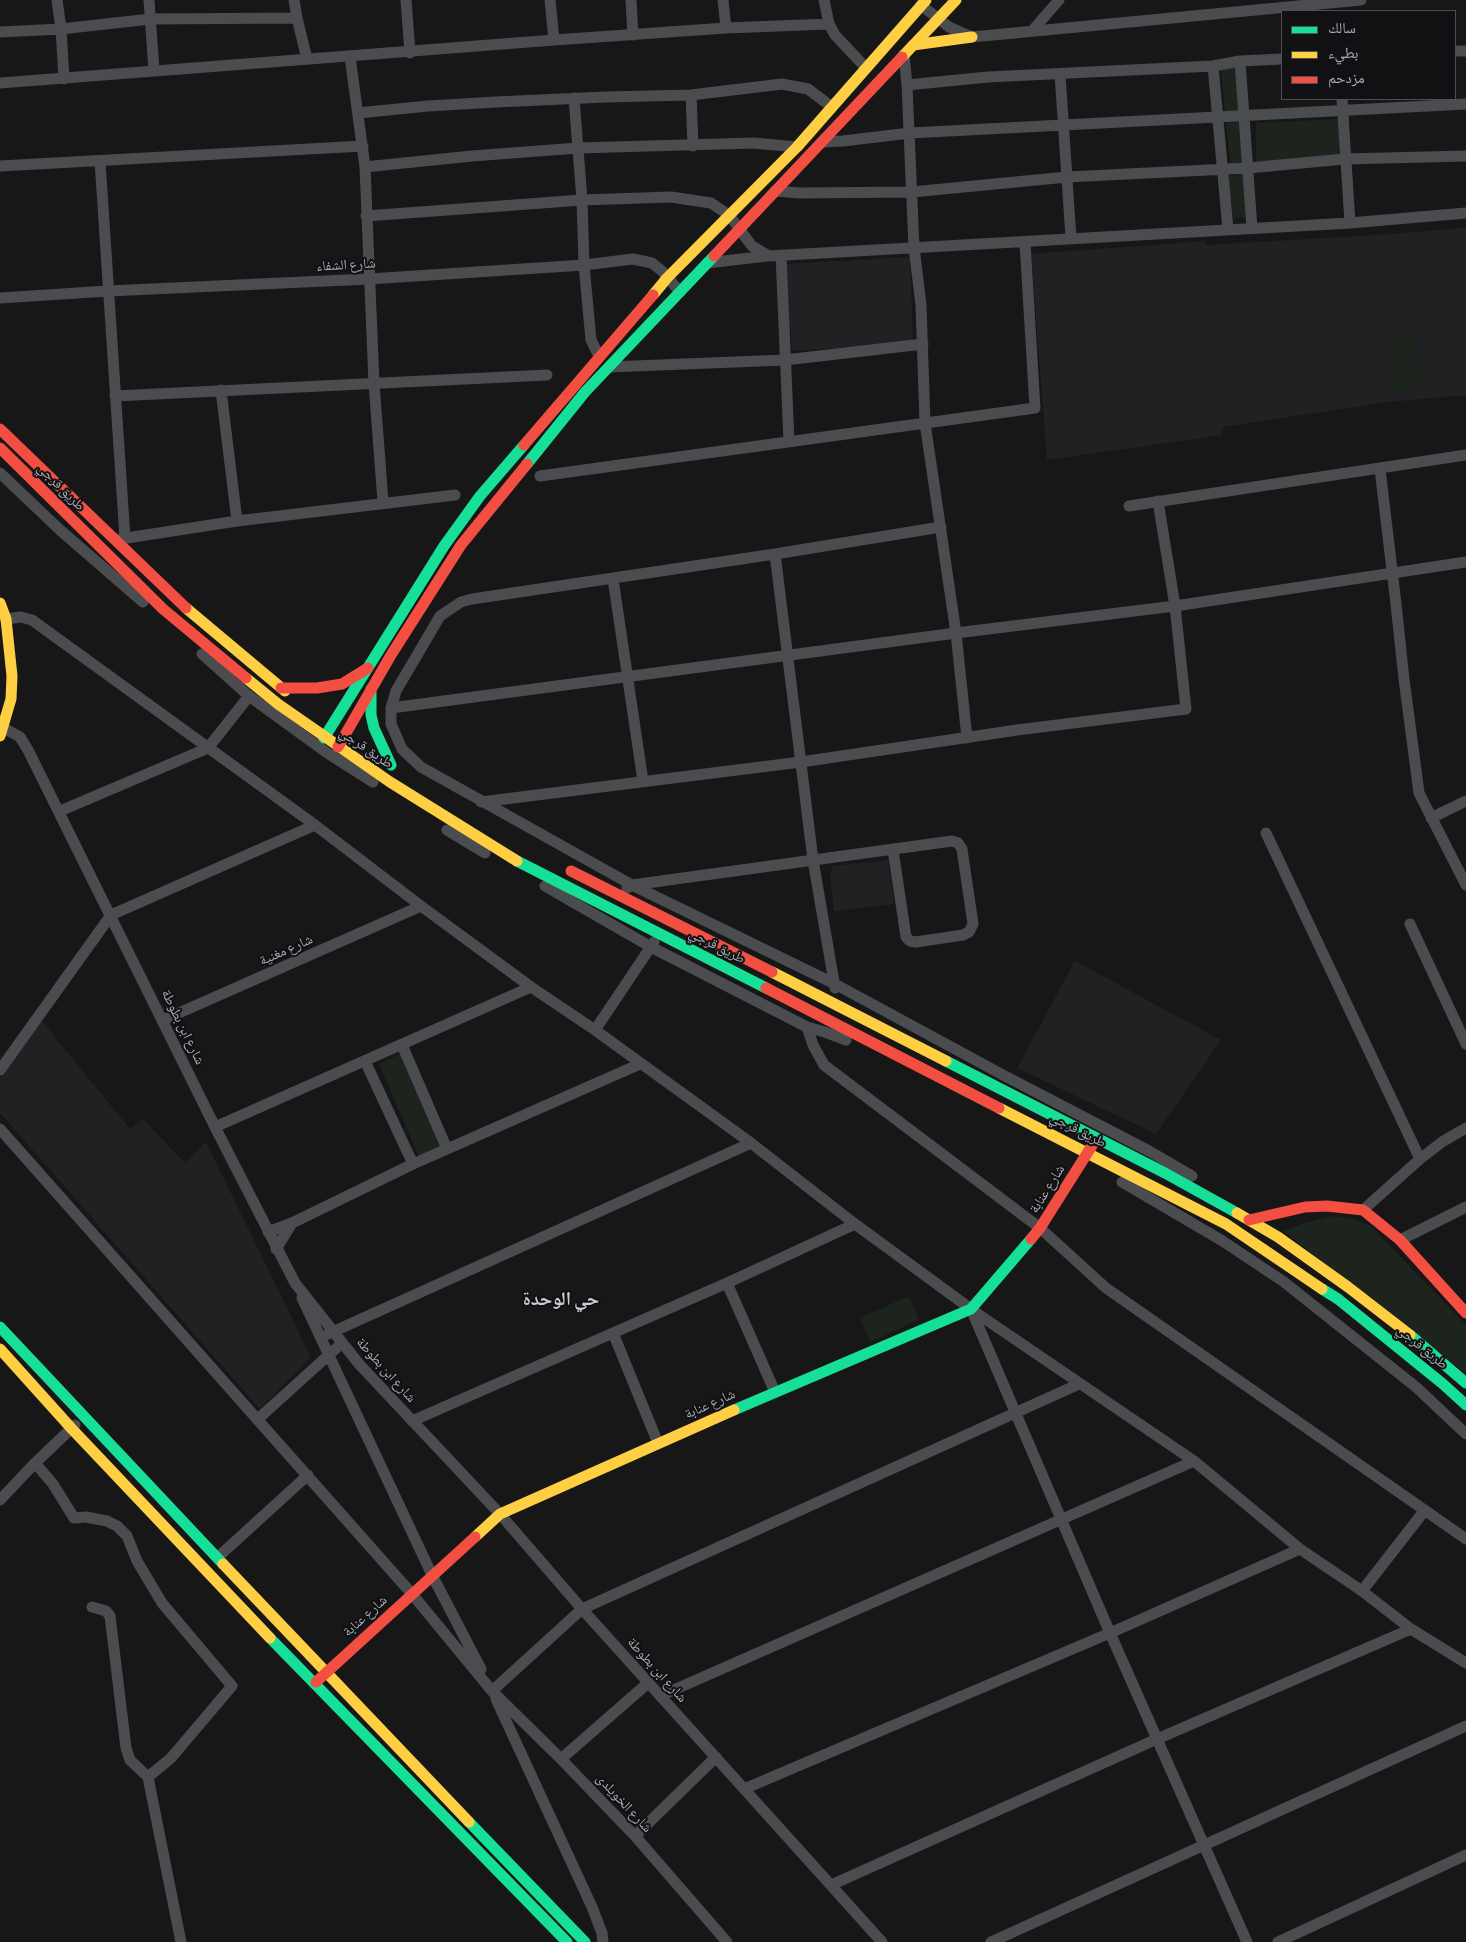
<!DOCTYPE html>
<meta charset="utf-8">
<style>
body{margin:0}
#map{position:relative;width:1466px;height:1942px;overflow:hidden;background:#171717;font-family:"Alegreya Sans","Noto Naskh Arabic",sans-serif}
canvas{display:block}
.legend{position:absolute;left:1281px;top:10px;width:175px;height:90px;box-sizing:border-box;background:#111113;border:1px solid #4d4f55;margin:0;padding:6px 9px;list-style:none;font-size:15px;color:#a8adb8}
.legend li{display:flex;align-items:center;gap:10px;height:25px}
.legend b{width:25px;border:1px solid #4d4f55}
</style>
<div id="map">
<canvas width="1466" height="1942"></canvas>
<ul class="legend">
<li><b style="height:6px;background:#16e098"></b>سالك</li>
<li><b style="height:6px;background:#ffcf43"></b>بطيء</li>
<li><b style="height:6px;background:#f24e42"></b>مزدحم</li>
</ul>
</div>
<script>
const context = document.querySelector('canvas').getContext('2d');
context.lineJoin = 'round';
function fill(path, color) {
  context.fillStyle = color;
  context.fill(path, 'evenodd');
}
function poly(rows) {
  const path = new Path2D();
  for (const r of rows) {
    path.moveTo(r[0], r[1]);
    for (let i = 2; i < r.length; i += 2) path.lineTo(r[i], r[i + 1]);
  }
  return path;
}
function trace(path, color, width, dash) {
  context.strokeStyle = color;
  context.lineWidth = width;
  context.lineCap = dash ? 'butt' : 'round';
  context.setLineDash(dash || []);
  context.stroke(path);
}
function drawText(font, color, halo, rows, align = 'center') {
  context.font = font + ' "Alegreya Sans","Noto Naskh Arabic",sans-serif';
  context.lineWidth = 4;
  context.setLineDash([]);
  context.textBaseline = 'middle';
  context.strokeStyle = halo;
  context.fillStyle = color;
  for (const [text, x, y, turn = 0] of rows) {
    context.save();
    context.translate(x, y);
    context.rotate((+turn || 0) * Math.PI / 180);
    context.textAlign = isNaN(turn) ? turn : align;
    if (halo) context.strokeText(text, 0, 0);
    context.fillText(text, 0, 0);
    context.restore();
  }
}
fill(poly([
 [1466,228,1466,395,1388,402,1222,427,1223,435,1047,460,1031,254,1205,241,1206,245,1376,235],
 [910,257,913,343,792,351,786,264],
 [888,860,894,904,834,911,830,875,833,866],
 [1075,961,1221,1040,1156,1134,1017,1068],
 [38,1016,130,1129,143,1119,185,1163,206,1142,311,1357,260,1409,0,1113,0,1078]
]), '#212123');
fill(poly([
 [1238,68,1242,110,1225,112,1221,69],
 [1340,119,1343,157,1256,162,1256,123],
 [1243,121,1247,164,1231,165,1226,123],
 [1245,174,1249,217,1233,218,1228,176],
 [1418,334,1421,390,1391,391,1389,335],
 [400,1054,440,1148,419,1157,379,1064],
 [1334,1216,1353,1219,1371,1226,1466,1325,1466,1373,1283,1231,1305,1223],
 [909,1296,919,1320,870,1342,860,1318]
]), '#1d241e');
trace(poly([
 [57,0,61,29,64,79],
 [149,0,154,70],
 [294,0,297,18,307,59],
 [406,0,410,53],
 [550,0,554,40],
 [631,0,633,35],
 [723,0,726,28],
 [824,0,829,24,835,35,866,68],
 [921,5,949,27,972,37,1361,0],
 [1032,31,1059,0],
 [0,32,61,29,150,19,297,18],
 [1455,51,1466,51],
 [904,55,907,85],
 [350,57,365,167,374,383,383,502],
 [1240,61,1252,228],
 [1213,66,1228,229],
 [1060,74,1071,238],
 [0,83,554,40,726,28,829,24],
 [691,95,693,146],
 [574,98,582,200,584,265,591,340,599,356],
 [1342,99,1350,223],
 [358,113,428,106,496,102,606,97,691,95,782,84,808,89,832,107],
 [822,142,843,141,910,133,1466,104],
 [100,161,125,538],
 [0,166,363,146],
 [365,167,472,156,578,148,754,143,797,147],
 [775,191,800,193,912,192,1067,177,1248,168,1345,159,1466,156],
 [366,216,582,200,671,197,711,203,729,215,752,246,769,256,1350,223,1466,213],
 [781,255,789,442],
 [707,263,767,256],
 [0,298,108,291,369,279,584,265,633,259,652,263,662,271,680,292],
 [609,367,785,360,923,344],
 [221,390,237,521],
 [115,396,547,375],
 [1380,469,1396,604,1404,679,1419,793,1466,885],
 [0,473,60,530,143,602],
 [540,476,1035,408,1025,243],
 [1129,506,1466,455],
 [120,539,237,521,455,495],
 [775,554,813,860,835,988],
 [613,579,643,781],
 [0,615,6,619,21,617,32,620,315,825,421,906,531,987,595,1030,751,1143,855,1224,971,1309,1110,1633,1247,1942],
 [202,654,249,696,326,752,373,782],
 [391,708,956,633,1175,606,1466,562],
 [2,727,20,737,28,750,215,1127,295,1283,359,1364,500,1514,582,1609,882,1942],
 [967,738,956,633,925,423,921,305,914,247,907,85,988,77,1213,66,1240,61,1282,59],
 [481,802,801,762,1017,730,1186,709,1175,606,1158,501],
 [60,811,208,748,249,696],
 [1431,818,1466,801],
 [447,830,485,853],
 [1266,833,1420,1159],
 [893,850,906,937,910,941,916,942,963,935,969,932,973,924,962,849,958,843,952,841,632,885,835,984,1003,1075,1149,1151,1192,1176],
 [545,886,651,947,807,1027,813,1045,824,1065,1040,1228,1106,1288,1466,1539],
 [627,888,632,885,421,767,402,749,391,724,391,708,396,691,440,616,461,602,472,599,775,554,941,527],
 [1410,924,1466,1044],
 [163,1020,421,906],
 [807,1027,825,1032,846,1040],
 [595,1030,654,942],
 [402,1045,447,1149],
 [365,1061,413,1164],
 [0,1070,111,915,315,825],
 [215,1127,531,987],
 [0,1129,412,1594,492,1691,561,1759,635,1836,727,1942],
 [1122,1182,1221,1240,1284,1282,1416,1387,1466,1434],
 [1363,1210,1420,1159,1442,1142,1466,1128],
 [292,1223,413,1164,640,1064],
 [268,1232,292,1223,276,1249],
 [1400,1240,1466,1207],
 [727,1283,775,1392],
 [302,1298,432,1575,481,1669],
 [972,1310,1194,1461,1300,1549,1362,1591,1411,1629,1466,1663],
 [613,1333,658,1443],
 [328,1334,751,1143],
 [258,1419,342,1343],
 [412,1421,727,1283,855,1224],
 [35,1463,53,1484,74,1518,86,1517,107,1521,117,1526,127,1536,137,1561,162,1603,232,1686,171,1758,148,1777,130,1760,126,1748,110,1616,106,1611,92,1607],
 [0,1500,35,1463,75,1425],
 [218,1557,308,1475],
 [1362,1591,1425,1510],
 [492,1691,582,1609,1079,1384],
 [660,1696,1194,1461],
 [496,1699,592,1907,602,1933,603,1942],
 [561,1759,648,1683],
 [148,1777,181,1942],
 [744,1789,1110,1633,1300,1549],
 [635,1836,716,1757],
 [831,1885,1157,1739,1411,1629],
 [991,1942,1466,1726],
 [1278,1942,1466,1855]
]), '#4b4c50', 11);
trace(poly([
 [527,464,585,392,714,256],
 [371,689,371,715,374,728,391,765],
 [324,738,444,546,480,496,524,445],
 [517,861,766,988],
 [946,1061,1165,1173,1237,1213],
 [1322,1289,1338,1299,1443,1384,1466,1405],
 [0,1327,223,1564],
 [1410,1335,1466,1383],
 [734,1410,971,1309,1031,1239],
 [270,1638,567,1942],
 [469,1822,585,1942]
]), '#16e098', 11);
trace(poly([
 [913,45,972,37],
 [902,57,956,0],
 [653,295,667,278,797,147,926,0],
 [0,603,6,619,12,676,11,699,0,736],
 [186,608,285,691],
 [246,678,278,704,390,782,517,861],
 [772,972,946,1061],
 [999,1108,1226,1224,1322,1289],
 [1237,1213,1278,1237,1348,1287,1410,1335],
 [0,1349,72,1429,270,1638],
 [475,1537,500,1514,734,1410],
 [223,1564,469,1822]
]), '#ffcf43', 11);
trace(poly([
 [714,256,902,57],
 [0,429,186,608],
 [524,445,653,295],
 [0,448,163,609,246,678],
 [281,688,317,688,342,684,368,668],
 [338,747,391,655,461,545,527,464],
 [571,871,772,972],
 [766,988,999,1108],
 [1249,1220,1305,1207,1327,1206,1363,1210,1400,1240,1466,1313],
 [1031,1239,1040,1228,1093,1144],
 [316,1682,475,1537]
]), '#f24e42', 11);
drawText('14px', '#a8adb8', '#111113', [
 ["شارع الشفاء",346,265,-3],
 ["طريق قرجي",61,487,45],
 ["طريق قرجي",366,748,34],
 ["طريق قرجي",717,946,27],
 ["شارع مغنية",286,950,-24],
 ["شارع ابن بطوطة",183,1027,64],
 ["طريق قرجي",1078,1130,27],
 ["شارع عنابة",1047,1189,-58],
 ["طريق قرجي",1422,1347,39],
 ["شارع ابن بطوطة",386,1370,48],
 ["شارع عنابة",710,1404,-24],
 ["شارع عنابة",365,1616,-42],
 ["شارع ابن بطوطة",657,1670,48],
 ["شارع الخويلدى",624,1803,47]
]);
drawText('bold 19px', '#c9ccd4', '#111113', [
 ["حي الوحدة",561,1299]
]);
</script>
